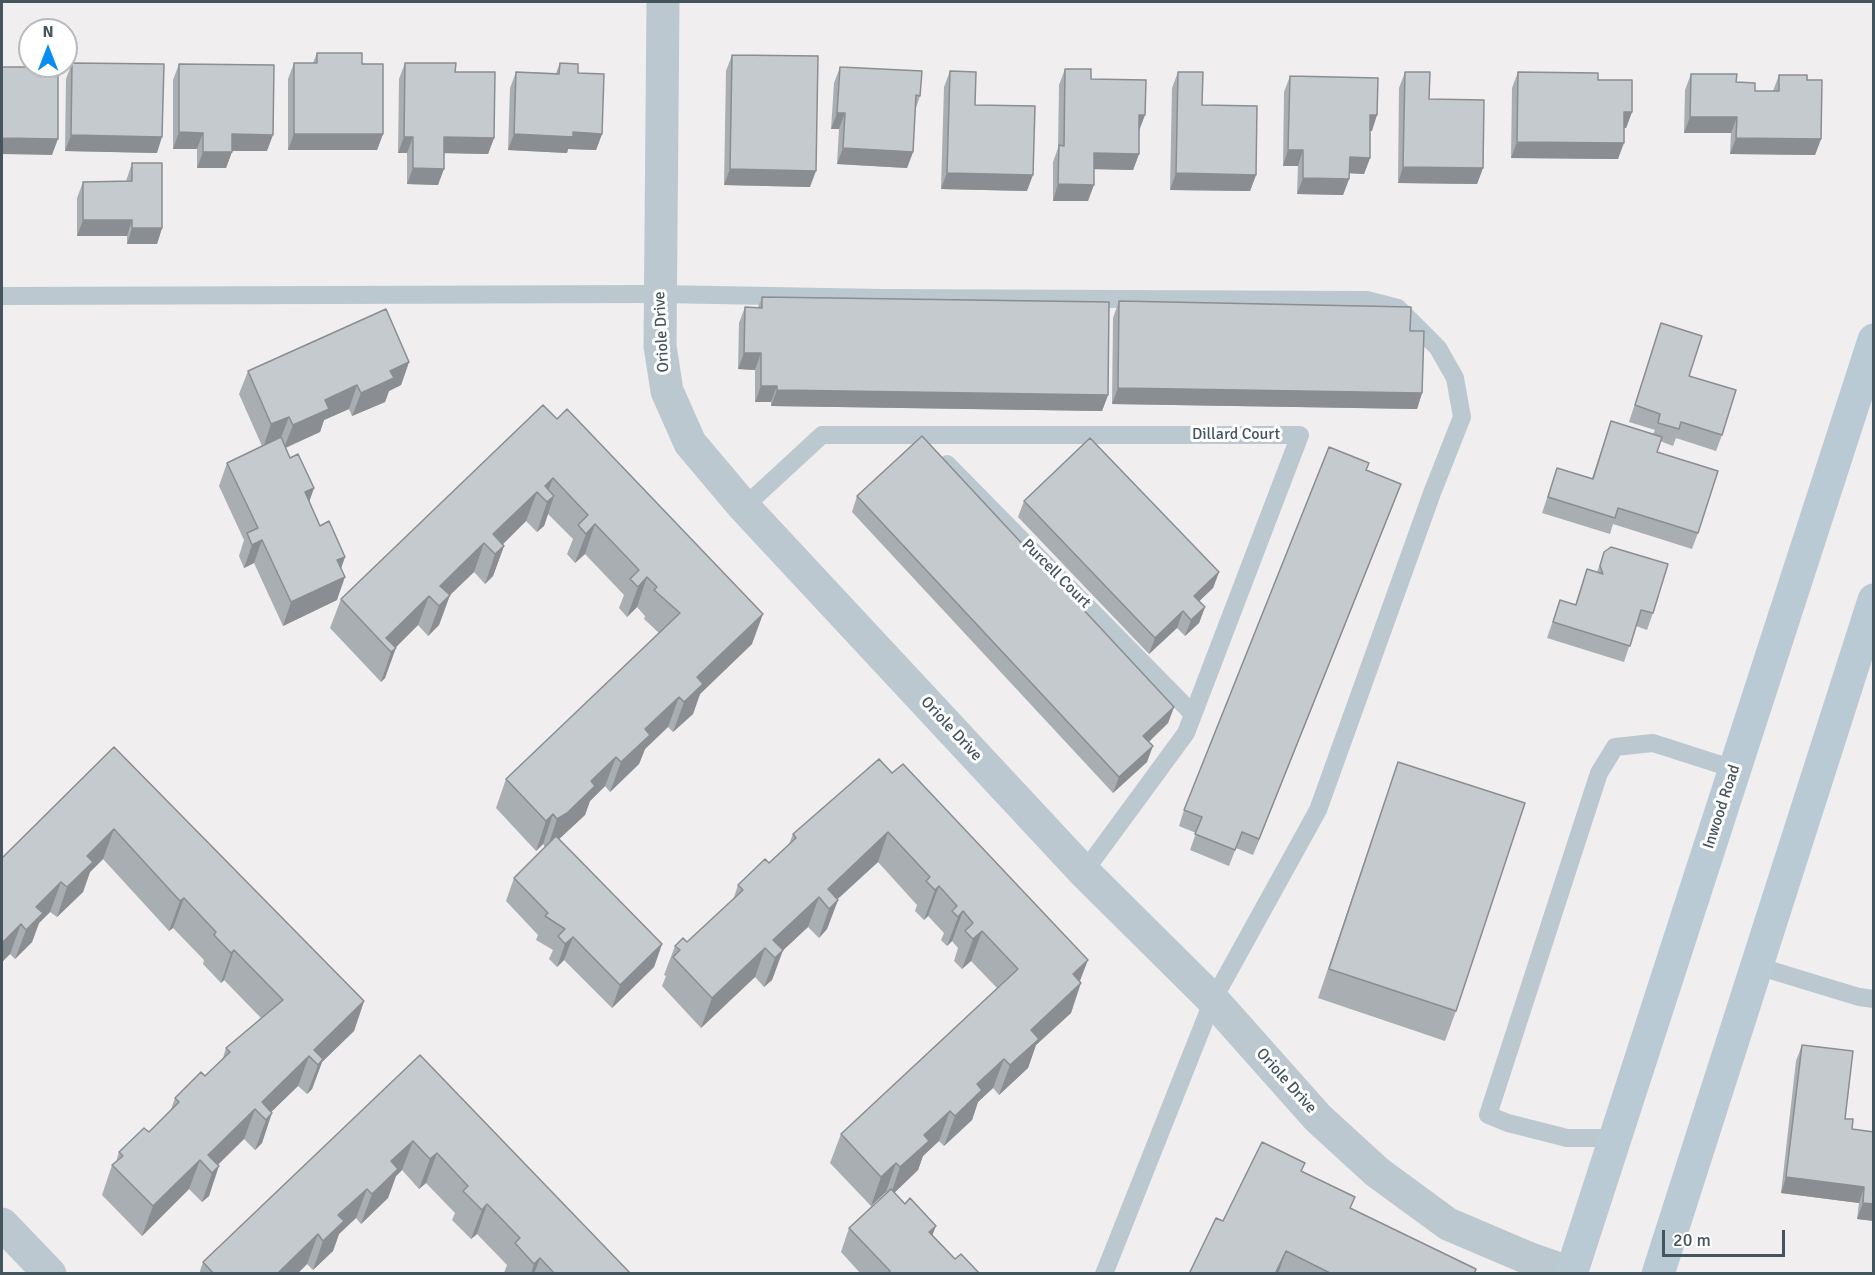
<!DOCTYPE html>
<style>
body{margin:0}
#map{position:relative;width:1875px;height:1275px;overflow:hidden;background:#f1eeef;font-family:Signika,sans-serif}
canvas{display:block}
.frame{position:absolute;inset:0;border:3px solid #45555e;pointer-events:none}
.north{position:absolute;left:18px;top:18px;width:60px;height:60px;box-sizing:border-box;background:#fff;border:2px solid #b5bbbf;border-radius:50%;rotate:0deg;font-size:16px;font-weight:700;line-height:24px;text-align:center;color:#45555e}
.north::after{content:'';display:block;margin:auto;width:21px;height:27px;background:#098df1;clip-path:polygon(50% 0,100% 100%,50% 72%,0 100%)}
.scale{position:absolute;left:1662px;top:1230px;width:123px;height:27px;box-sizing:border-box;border:3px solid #45555e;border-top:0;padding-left:8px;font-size:18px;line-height:21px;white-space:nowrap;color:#45555e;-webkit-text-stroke:4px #fff;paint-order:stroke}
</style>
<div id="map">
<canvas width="1875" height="1275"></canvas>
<div class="frame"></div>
<div class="north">N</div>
<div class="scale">20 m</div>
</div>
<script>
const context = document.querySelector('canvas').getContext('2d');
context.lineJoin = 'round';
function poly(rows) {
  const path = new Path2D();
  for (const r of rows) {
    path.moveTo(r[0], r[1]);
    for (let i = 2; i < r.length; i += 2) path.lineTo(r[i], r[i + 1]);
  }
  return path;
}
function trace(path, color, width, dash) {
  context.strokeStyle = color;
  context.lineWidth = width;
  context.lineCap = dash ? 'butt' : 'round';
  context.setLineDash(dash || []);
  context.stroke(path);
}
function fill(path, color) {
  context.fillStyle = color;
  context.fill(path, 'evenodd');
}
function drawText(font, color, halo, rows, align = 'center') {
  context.font = font + ' Signika,sans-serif';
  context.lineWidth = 6;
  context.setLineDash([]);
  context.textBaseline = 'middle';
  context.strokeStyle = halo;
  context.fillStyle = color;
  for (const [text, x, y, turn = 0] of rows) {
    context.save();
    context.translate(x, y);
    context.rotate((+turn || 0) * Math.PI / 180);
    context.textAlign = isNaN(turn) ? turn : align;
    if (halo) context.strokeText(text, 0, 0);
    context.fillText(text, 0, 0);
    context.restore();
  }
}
trace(poly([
 [2,296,659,294,883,298,1367,300,1398,308,1438,348,1455,378,1462,417,1432,493,1318,810,1213,1000,1104,1274],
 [947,464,1193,714],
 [744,507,822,435,1300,435,1186,733,1084,872],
 [1757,966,1859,997,1874,999],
 [1615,1138,1567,1138,1508,1123,1488,1115,1599,773,1615,747,1653,743,1734,769]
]), '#bbc8cf', 18);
trace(poly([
 [663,2,660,346,667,391,690,443,744,507,1084,872,1213,1000,1318,1118,1377,1172,1448,1224,1528,1258,1571,1273],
 [2,1224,50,1274]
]), '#bbc8cf', 33);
trace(poly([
 [1571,1274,1874,340],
 [1658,1274,1874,600]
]), '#bacad4', 33);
fill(poly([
 [317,53,362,64,383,134,377,150,288,150,288,79,294,63,313,63],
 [732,55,810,187,724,185,726,71],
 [72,63,157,153,65,151,66,79],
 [405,63,455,72,494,138,488,154,444,153,438,185,407,184,407,153,398,153,399,79],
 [560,63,578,73,602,134,596,150,568,149,567,153,508,150,510,88,516,72,556,73],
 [179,64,267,151,232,151,226,168,197,168,197,149,173,149,173,80],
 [840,67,920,96,915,111,913,152,907,168,837,164,839,129,831,129,834,83],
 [1065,69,1091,79,1139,131,1139,154,1133,170,1094,169,1088,201,1053,201,1053,162,1058,148,1059,85],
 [950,71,975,105,1027,191,941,189,944,87],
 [1178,72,1256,175,1250,191,1170,190,1172,88],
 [1405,72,1429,99,1483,168,1477,184,1398,183,1399,88],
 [1518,72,1598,80,1632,112,1626,128,1624,128,1618,159,1511,158,1512,88],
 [1691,74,1736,82,1755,91,1773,91,1779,75,1807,80,1821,139,1815,155,1730,154,1731,133,1684,133,1685,90],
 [1290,76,1372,131,1370,131,1370,158,1364,174,1349,173,1349,179,1343,195,1297,194,1298,166,1283,166,1284,92],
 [132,163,162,228,157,244,127,244,127,236,77,236,77,198,83,182,126,181],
 [762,297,1108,395,1102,411,771,406,771,402,755,402,755,370,738,369,739,323,745,307,758,307],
 [1119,301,1410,331,1422,393,1417,409,1112,404,1113,318],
 [1661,323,1722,435,1716,451,1676,438,1673,446,1660,441,1657,452,1698,533,1692,549,1613,524,1610,534,1542,513,1557,468,1592,478,1611,421,1653,434,1655,430,1629,422],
 [409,362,401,385,389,391,385,402,352,416,349,409,324,420,320,432,286,448,290,458,314,488,309,501,320,526,345,557,341,568,337,600,283,626,254,563,244,568,239,556,244,540,219,486,227,463,262,446,239,394,248,371],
 [543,405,752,644,700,694,693,714,673,732,668,727,645,749,639,764,610,792,605,786,590,801,585,815,559,839,662,944,654,967,612,1008,564,960,557,967,549,959,553,950,536,940,538,935,506,901,514,878,545,847,543,844,536,851,496,808,506,779,659,633,644,619,645,616,637,607,627,617,619,608,624,595,585,554,575,563,567,554,573,539,548,514,544,526,537,532,526,521,503,544,504,546,493,576,485,584,474,572,450,595,439,625,428,636,418,625,395,648,385,678,381,682,330,628,341,599],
 [1366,470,1395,500,1253,855,1236,848,1229,866,1190,850,1196,833,1179,826,1184,810],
 [857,496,1174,707,1168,723,1149,742,1147,762,1113,793,852,512],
 [1024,501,1219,572,1213,588,1199,601,1205,607,1199,623,1185,636,1177,628,1149,654,1018,517],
 [1604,552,1653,613,1647,630,1636,626,1624,662,1547,638,1560,600,1575,605,1587,569,1597,572],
 [114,747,364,1001,354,1031,322,1062,312,1089,307,1094,298,1086,271,1112,262,1143,255,1150,244,1139,218,1165,209,1196,202,1202,189,1189,142,1236,102,1195,112,1165,116,1162,119,1152,149,1132,170,1112,175,1098,205,1076,222,1061,226,1048,261,1018,224,980,221,983,203,964,204,960,173,928,169,931,103,859,90,872,83,892,57,917,50,912,39,923,32,942,15,959,10,954,2,962,2,858],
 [879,759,1080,982,1071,1013,1036,1045,1028,1068,999,1095,993,1088,978,1102,972,1120,944,1146,939,1141,923,1156,918,1170,894,1193,955,1259,980,1274,861,1274,841,1252,849,1228,887,1193,886,1192,871,1206,830,1163,841,1134,997,988,971,961,962,969,954,961,958,948,952,941,947,946,941,940,944,933,928,916,924,920,915,911,917,905,878,862,837,899,838,900,827,929,819,938,808,927,783,950,772,980,764,987,755,977,701,1028,662,986,666,976,664,975,675,946,687,942,733,900,738,885,769,863,789,844,793,834],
 [1398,762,1456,1011,1445,1041,1318,998],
 [1802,1045,1852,1129,1874,1132,1874,1221,1857,1219,1859,1203,1781,1193,1796,1061],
 [420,1055,631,1274,504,1274,504,1273,507,1265,477,1234,471,1239,452,1220,455,1213,426,1183,419,1189,402,1170,396,1176,388,1198,361,1224,356,1218,339,1234,333,1251,313,1270,307,1264,297,1274,199,1274,203,1262],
 [1302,1172,1351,1209,1474,1274,1189,1274,1223,1221]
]), '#a9aeb2');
fill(poly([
 [1624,112,1632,112,1626,128,1618,128],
 [837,113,845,113,839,129,831,129],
 [1139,115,1145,115,1139,131],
 [1370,115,1377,115,1372,131,1365,131],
 [1690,117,1737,117,1731,133,1684,133],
 [179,132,203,133,197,149,173,149],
 [573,132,602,134,596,150,568,149,567,153,508,150,514,134],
 [232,134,273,135,267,151,226,151],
 [294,134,383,134,377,150,288,150],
 [71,135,162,137,157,153,65,151],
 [404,137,413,137,407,153,398,153],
 [444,137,494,138,488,154,439,153],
 [2,138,58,139,52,155,2,154],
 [1736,138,1821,139,1815,155,1730,154],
 [1517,142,1624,143,1618,159,1511,158],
 [843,148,913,152,907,168,837,164],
 [1288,150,1303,150,1298,166,1283,166],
 [203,152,232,152,226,168,197,168],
 [1094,153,1139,154,1133,170,1088,169],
 [1350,157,1370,158,1364,174,1344,173],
 [1403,167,1483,168,1477,184,1398,183],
 [413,168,444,169,438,185,407,184],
 [730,169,816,171,810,187,724,185],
 [947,173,1033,175,1027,191,941,189],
 [1176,173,1256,175,1250,191,1170,190],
 [1303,178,1349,179,1343,195,1297,194],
 [1058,184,1094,185,1088,201,1053,201],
 [83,220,132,220,127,236,77,236],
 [132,228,162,228,157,244,127,244],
 [744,353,761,353,755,370,738,369],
 [409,362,401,385,389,391,385,402,352,416,361,393,390,371],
 [357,385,349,409,324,420,320,432,284,448,293,425,325,400],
 [761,386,777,386,771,402,755,402],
 [1118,388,1422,393,1417,409,1112,404],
 [777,390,1108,395,1102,411,771,406],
 [289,417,280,440,263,448,271,424],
 [553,478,545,499,545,486],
 [1401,484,1395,500,1253,855,1259,839],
 [314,488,306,511,305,492],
 [537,492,526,521,494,553,493,534],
 [554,496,544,526,537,532,547,502],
 [595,524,585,554,575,563,586,534],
 [262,540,254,563,244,568,252,545],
 [484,543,474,572,450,595,439,625,428,636,439,606,440,586],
 [504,546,493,576,485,584,495,554],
 [345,557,337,580,337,560],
 [1219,572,1213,588,1188,612,1194,596],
 [345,577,337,600,283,626,291,602],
 [647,577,637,607,627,617,638,587],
 [429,596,418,625,391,652,386,638],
 [1205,607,1199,623,1185,636,1191,620],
 [1183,611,1177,628,1149,654,1155,638],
 [763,614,752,644,700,694,693,714,673,732,684,702,697,677],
 [396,648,385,678,381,682,391,652],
 [679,697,668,727,645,749,639,764,610,792,621,762,645,729],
 [1174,707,1168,723,1138,752,1143,736],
 [1153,746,1147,762,1113,793,1119,777],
 [616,757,605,786,590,801,585,815,556,842,547,849,557,819,591,781],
 [553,814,543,844,536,851,546,821],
 [114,829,103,859,90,872,83,892,57,917,67,887,87,856],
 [888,832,878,862,828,908,828,889],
 [61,882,50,912,39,923,32,942,15,959,26,930,36,907],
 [939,886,928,916,924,920,935,890],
 [819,897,808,927,775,958,773,940],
 [184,898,173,928,169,931,180,901],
 [838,900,827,929,819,938,829,909],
 [963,911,952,941,947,946,958,917],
 [21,924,10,954,2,962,2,943],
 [982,931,971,961,962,969,973,939],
 [573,937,564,960,557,967,565,944],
 [662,944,654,967,612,1008,620,985],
 [765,948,755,977,701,1028,712,998],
 [234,950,224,980,221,983,231,953],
 [783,950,772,980,764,987,775,958],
 [1088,960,1078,986,1081,983,1071,1013,1036,1045,1028,1068,999,1095,1010,1065,1031,1030,1073,974],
 [364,1001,354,1031,322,1062,312,1089,307,1094,318,1065,314,1050],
 [309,1056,298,1086,264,1119,262,1102],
 [1004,1059,993,1088,978,1102,972,1120,944,1146,955,1116,977,1084],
 [255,1109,244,1139,211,1171,208,1155],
 [950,1111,939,1141,923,1156,918,1170,890,1197,900,1167,924,1135],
 [272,1113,262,1143,255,1150,266,1120],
 [413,1141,402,1170,396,1176,388,1198,361,1224,372,1194,391,1161],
 [437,1153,426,1183,419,1189,430,1159],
 [200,1160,189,1189,142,1236,153,1206],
 [896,1163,886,1192,871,1206,881,1177],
 [219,1166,209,1196,202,1202,212,1173],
 [1786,1177,1864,1187,1859,1203,1781,1193],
 [367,1189,356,1218,339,1234,333,1251,313,1270,323,1241,338,1215],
 [1863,1203,1874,1204,1874,1221,1857,1219],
 [487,1204,477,1234,471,1239,482,1210],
 [936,1226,927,1249,929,1232],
 [318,1234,307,1264,297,1274,277,1274],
 [1286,1251,1278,1274,1275,1274],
 [540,1258,534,1274,531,1274,534,1264]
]), '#8a8d91');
const building = poly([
 [317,53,362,53,362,64,383,64,383,134,294,134,294,63,317,63,317,53],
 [732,55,818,56,816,171,730,169,732,55],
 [72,63,164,64,162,137,71,135,72,63],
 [405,63,456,63,455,72,495,72,494,138,444,137,444,169,413,168,413,137,404,137,405,63],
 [560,63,578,64,578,73,604,74,602,134,573,132,573,137,514,134,516,72,559,74,560,63],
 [179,64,274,65,273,135,232,134,232,152,203,152,203,133,179,132,179,64],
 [2,67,58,67,58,139,2,138,2,67],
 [840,67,922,71,920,96,916,95,913,152,843,148,845,113,837,113,840,67],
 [1065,69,1091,69,1091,79,1146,80,1145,115,1139,115,1139,154,1094,153,1094,185,1058,184,1059,145,1064,146,1065,69],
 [950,71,976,72,975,105,1035,106,1033,175,947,173,950,71],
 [1178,72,1203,72,1202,105,1257,106,1256,175,1176,173,1178,72],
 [1405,72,1430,72,1429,99,1484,100,1483,168,1403,167,1405,72],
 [1518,72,1598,73,1598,80,1632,80,1632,112,1624,112,1624,143,1517,142,1518,72],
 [1691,74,1737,74,1736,82,1755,83,1755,91,1779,91,1779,75,1807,75,1807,80,1822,80,1821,139,1736,138,1737,117,1690,117,1691,74],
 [1290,76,1378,78,1377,115,1370,115,1370,158,1350,157,1349,179,1303,178,1303,150,1288,150,1290,76],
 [132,163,162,163,162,228,132,228,132,220,83,220,83,182,132,181,132,163],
 [762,297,1109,302,1108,395,777,390,777,386,761,386,761,353,744,353,745,307,762,308,762,297],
 [1119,301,1411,307,1410,331,1424,331,1422,393,1118,388,1119,301],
 [386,309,409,362,390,371,394,378,361,393,357,385,325,400,329,409,293,425,289,417,271,424,248,371,386,309],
 [1661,323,1702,336,1689,376,1736,390,1722,435,1681,422,1679,429,1658,423,1660,414,1635,405,1661,323],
 [543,405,557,419,567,409,763,614,697,677,703,684,684,702,679,697,645,729,650,735,621,762,616,757,591,781,595,786,567,813,557,819,553,814,546,821,506,779,680,613,654,590,657,587,647,577,638,587,630,579,639,570,595,524,586,534,578,525,588,515,553,478,545,486,554,496,547,502,537,492,493,534,504,546,495,554,484,543,440,586,450,595,439,606,429,596,386,638,396,648,391,652,341,599,543,405],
 [1611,421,1662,437,1657,452,1718,471,1698,533,1618,508,1615,518,1548,497,1557,468,1593,479,1611,421],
 [922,436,1174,707,1143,736,1153,746,1119,777,857,496,922,436],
 [281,437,290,458,298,454,314,488,305,492,320,526,329,521,345,557,337,560,345,577,291,602,262,540,252,545,247,533,258,528,227,463,281,437],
 [1090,438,1219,572,1194,596,1205,607,1191,620,1183,611,1155,638,1024,501,1090,438],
 [1329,447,1369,463,1366,470,1401,484,1259,839,1242,832,1235,850,1195,834,1202,817,1184,810,1329,447],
 [1611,547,1668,564,1653,613,1641,610,1630,646,1553,622,1560,600,1576,605,1587,569,1603,574,1600,566,1604,552,1611,547],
 [114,747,364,1001,314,1050,323,1059,318,1065,309,1056,262,1102,272,1113,266,1120,255,1109,208,1155,219,1166,212,1173,200,1160,153,1206,112,1165,123,1156,119,1152,144,1128,149,1132,179,1102,175,1098,201,1072,205,1076,230,1052,226,1048,283,1000,234,950,231,953,214,935,216,932,184,898,180,901,114,829,87,856,93,862,67,887,61,882,36,907,43,913,26,930,21,924,2,943,2,858,114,747],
 [879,759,892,773,903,764,1088,960,1073,974,1081,983,1031,1030,1039,1039,1010,1065,1004,1059,977,1084,982,1090,955,1116,950,1111,924,1135,929,1141,900,1167,896,1163,881,1177,841,1134,1018,969,982,931,973,939,965,931,973,923,963,911,958,917,952,911,957,906,939,886,935,890,926,881,930,877,888,832,828,889,838,900,829,909,819,897,773,940,783,950,775,958,765,948,712,998,673,957,680,950,675,946,683,938,687,942,743,890,738,885,765,859,769,863,796,838,793,834,879,759],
 [1398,762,1525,803,1456,1011,1329,969,1398,762],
 [556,836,662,944,620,985,573,937,565,944,558,936,565,929,545,916,548,913,514,878,556,836],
 [1802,1045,1853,1051,1845,1119,1853,1119,1852,1129,1874,1132,1874,1204,1863,1203,1864,1187,1786,1177,1802,1045],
 [420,1055,631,1274,555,1274,540,1258,534,1264,515,1243,520,1238,487,1204,482,1210,463,1191,468,1186,437,1153,430,1159,413,1141,391,1161,398,1169,372,1194,367,1189,338,1215,344,1221,323,1241,318,1234,278,1273,278,1274,214,1274,203,1262,420,1055],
 [1262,1142,1305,1163,1301,1171,1355,1197,1350,1208,1476,1269,1474,1274,1332,1274,1286,1251,1275,1274,1189,1274,1216,1218,1223,1221,1262,1142],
 [891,1189,905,1204,910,1198,936,1226,929,1232,955,1259,961,1254,980,1274,888,1274,890,1271,849,1228,891,1189]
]);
fill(building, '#c5cacf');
trace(building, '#8a8d91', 1.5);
drawText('16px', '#45555e', '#fff', [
 ["Oriole Drive",662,332,-93],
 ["Dillard Court",1236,435],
 ["Purcell Court",1056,574,45],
 ["Oriole Drive",951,729,47],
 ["Inwood Road",1722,807,-72],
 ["Oriole Drive",1286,1081,48]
]);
</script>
